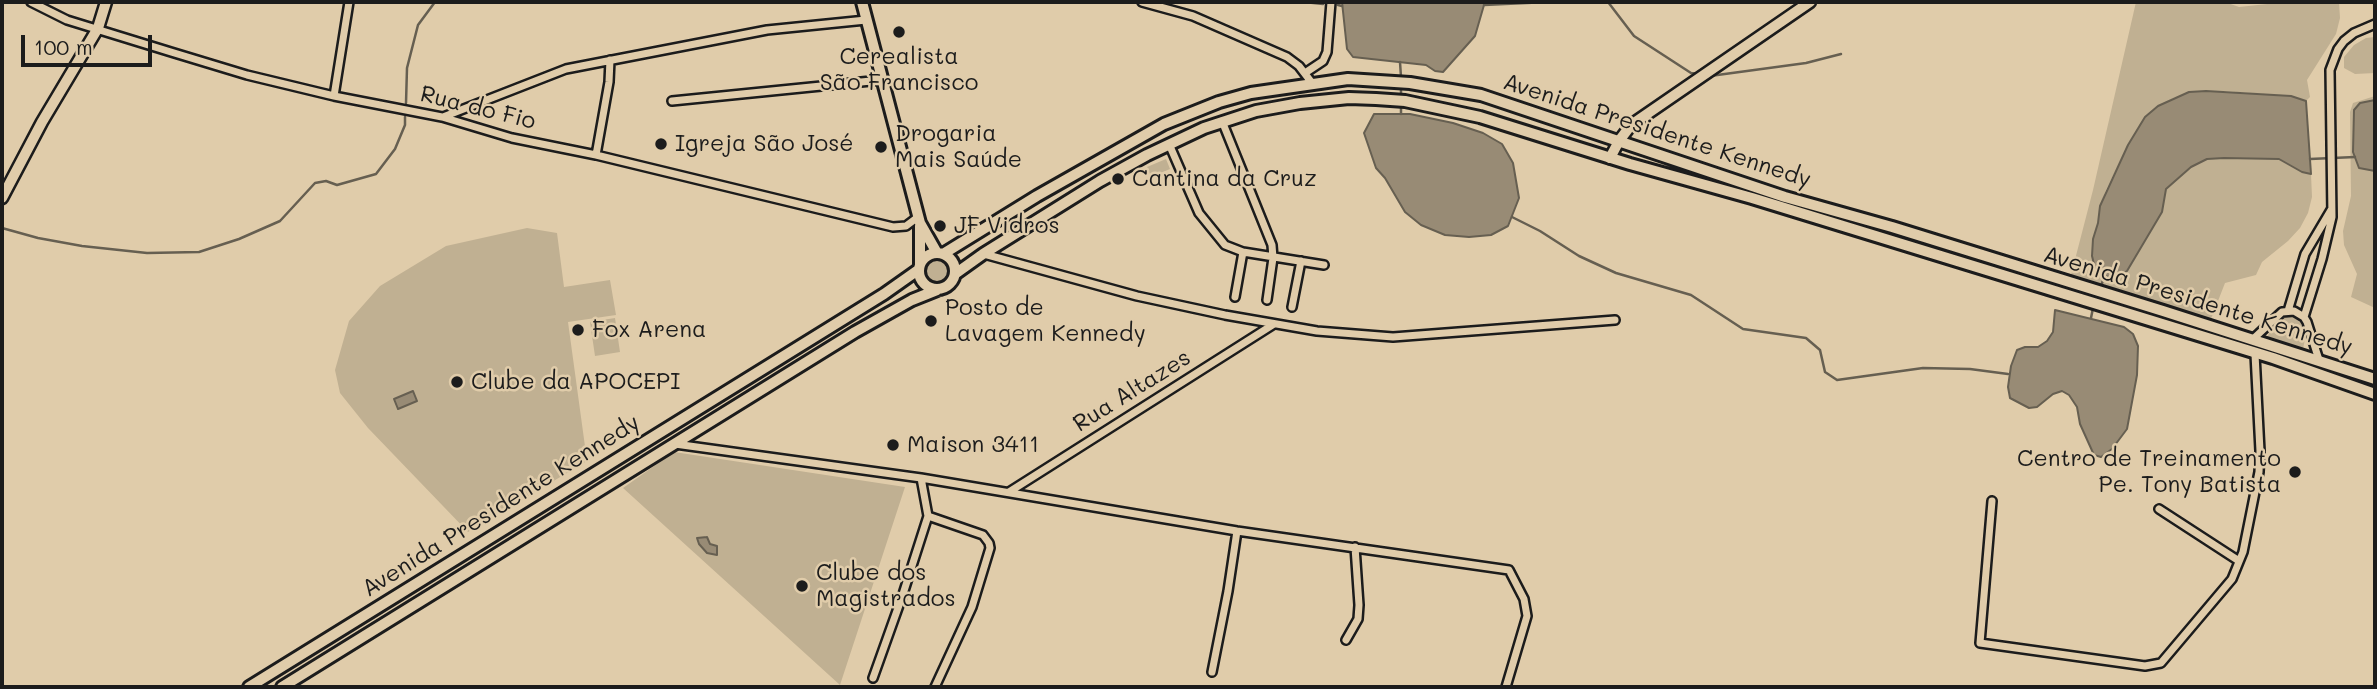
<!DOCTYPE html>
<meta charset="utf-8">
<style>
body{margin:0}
#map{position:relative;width:2377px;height:689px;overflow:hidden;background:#e0ccaa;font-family:Mali,sans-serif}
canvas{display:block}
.frame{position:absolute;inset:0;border:4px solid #1c1c1c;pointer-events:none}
.scale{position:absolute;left:21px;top:35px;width:131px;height:32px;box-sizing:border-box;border:4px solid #1c1c1c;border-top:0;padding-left:9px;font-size:21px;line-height:24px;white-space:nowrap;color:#1c1c1c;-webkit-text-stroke:5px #e0ccaa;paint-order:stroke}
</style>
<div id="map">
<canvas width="2377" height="689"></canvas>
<div class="frame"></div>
<div class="scale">100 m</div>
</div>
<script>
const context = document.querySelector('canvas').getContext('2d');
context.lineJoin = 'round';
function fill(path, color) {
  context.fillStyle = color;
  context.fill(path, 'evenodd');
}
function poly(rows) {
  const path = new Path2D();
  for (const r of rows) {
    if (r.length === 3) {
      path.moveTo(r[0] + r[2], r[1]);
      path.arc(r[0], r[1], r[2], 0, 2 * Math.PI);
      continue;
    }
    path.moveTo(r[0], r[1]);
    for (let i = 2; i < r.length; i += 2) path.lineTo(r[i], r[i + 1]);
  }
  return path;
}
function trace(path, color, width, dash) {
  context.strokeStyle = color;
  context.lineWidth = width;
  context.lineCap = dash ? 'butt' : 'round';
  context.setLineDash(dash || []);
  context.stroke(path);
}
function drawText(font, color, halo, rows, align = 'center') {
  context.font = font + ' Mali,sans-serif';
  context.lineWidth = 5;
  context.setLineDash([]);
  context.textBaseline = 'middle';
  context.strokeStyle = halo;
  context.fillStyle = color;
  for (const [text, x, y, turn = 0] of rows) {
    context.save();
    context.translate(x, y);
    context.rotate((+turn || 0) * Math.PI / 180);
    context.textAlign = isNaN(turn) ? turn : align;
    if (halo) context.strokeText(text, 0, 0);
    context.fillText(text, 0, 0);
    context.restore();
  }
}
fill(poly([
 [2136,2,2225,2,2239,7,2286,2,2339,2,2340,18,2336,34,2307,80,2310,97,2306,101,2291,96,2223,91,2206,91,2174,98,2158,106,2145,117,2128,145,2106,190,2100,206,2098,223,2093,239,2127,271,2162,212,2166,189,2191,167,2207,159,2224,158,2279,159,2302,172,2311,174,2312,197,2308,213,2300,228,2288,241,2262,262,2256,275,2225,283,2211,319,2071,275,2093,190],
 [2375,37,2375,73,2355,74,2344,68,2344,57,2354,45,2366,38],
 [2375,96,2375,100,2360,103,2354,118,2353,152,2359,167,2375,171,2375,308,2351,297,2357,274,2344,245,2343,231,2351,196,2350,112,2353,103],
 [1166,159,1170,169,1151,177,1147,167],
 [527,228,557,233,564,287,610,280,616,315,568,322,587,461,468,532,368,428,340,393,335,370,349,321,380,286,446,246],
 [937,271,14],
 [2287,316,2294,317,2301,322,2305,339,2303,349,2267,338,2272,326],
 [615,318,620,352,595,356,590,322],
 [674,452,905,487,840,685,623,488]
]), '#c0b092');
const water = poly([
 [1342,2,1484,2,1484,5,1475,36,1443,72,1435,71,1426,65,1353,57,1347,49,1342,2],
 [2206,91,2291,96,2306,101,2311,174,2302,172,2279,159,2224,158,2207,159,2191,167,2166,189,2162,212,2127,271,2113,279,2096,272,2092,256,2093,239,2098,223,2100,206,2128,145,2145,117,2158,106,2189,92,2206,91],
 [2375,100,2375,171,2359,168,2353,152,2354,110,2360,103,2375,100],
 [1374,114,1410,114,1453,123,1483,133,1502,144,1513,163,1519,198,1508,226,1491,235,1469,237,1445,235,1421,225,1405,212,1385,178,1376,168,1364,133,1374,114],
 [2055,310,2124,327,2133,334,2138,346,2137,375,2127,429,2112,449,2101,457,2094,455,2080,424,2077,407,2069,395,2062,391,2053,394,2037,407,2029,408,2010,398,2008,387,2011,366,2017,350,2025,347,2038,347,2047,341,2053,332,2055,310],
 [413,391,417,401,398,409,394,399,413,391],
 [707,537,710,544,717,546,717,555,707,553,699,544,697,538,707,537]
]);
fill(water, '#988b75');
trace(water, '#665f51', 2);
trace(poly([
 [1304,2,1323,4],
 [1608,2,1634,36,1691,73,1700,74],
 [1338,5,1342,6],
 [1484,5,1548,2],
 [1400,62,1401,77],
 [1710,76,1806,63,1841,54],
 [1401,95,1401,88],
 [406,103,407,68,418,25,435,2],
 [1401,114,1401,106],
 [2310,159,2355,157],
 [1512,217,1540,231,1579,256,1616,273,1691,295,1743,329,1806,338,1820,350,1825,372,1837,380,1923,368,1970,369,2008,374],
 [2,228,38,238,82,246,147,253,199,252,239,239,280,221,315,183,326,181,337,185,376,174,395,149,405,125,405,117],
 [2101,287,2104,276],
 [2091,318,2093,308]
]), '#665f51', 2.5);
const street = poly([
 [31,2,67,20,171,52,247,75,334,96,442,117,512,138,596,155,893,227,906,226,918,217],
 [1142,2,1193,16,1287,57,1299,66,1312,83],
 [1305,73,1323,61,1327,52,1331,2],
 [334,96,349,2],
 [672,101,881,80],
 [443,117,566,69,767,30,866,20],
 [1222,121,1272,245,1273,258,1267,300],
 [1169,144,1199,213,1225,245,1243,252,1324,265],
 [596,155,609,82,610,60],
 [984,254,1137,296,1225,315,1317,331,1393,337,1615,320],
 [1235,297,1243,252],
 [1292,307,1301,261],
 [2288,311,2305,254,2331,210],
 [2304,317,2322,259,2332,217,2330,70,2338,49,2344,41,2354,33,2375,24],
 [2252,340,2282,312,2294,311,2304,317,2307,322,2319,360],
 [675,444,921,478,1237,531,1509,570,1524,599,1527,616,1506,687],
 [1009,492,1274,324],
 [1992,501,1980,643,2145,666,2161,663,2232,579,2243,552,2259,472,2260,451,2255,354],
 [2159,509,2239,561],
 [928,516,983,535,989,543,990,548,972,607,935,687],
 [1346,640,1358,619,1359,605,1355,547],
 [1212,672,1228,591,1237,531],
 [873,678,903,594,928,516,921,478]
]);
const secondary = poly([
 [1610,158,1619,141,1631,125,1810,2],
 [2,198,42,122,98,28,106,2]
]);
const primary = poly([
 [862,2,920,223,937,253],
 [937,271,18],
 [943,254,1037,196,1164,124,1219,102,1251,93,1348,79,1410,83,1481,95,1785,197,1892,227,2163,311,2375,379],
 [920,264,920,226],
 [955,274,983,254,1100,181,1147,155,1204,128,1256,111,1300,103,1349,98,1376,99,1405,101,1480,117,1630,164,1752,198,2273,358,2375,394],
 [249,687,884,294,918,270],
 [282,687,855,332,912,300,937,290]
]);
trace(street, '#1c1c1c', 12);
trace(secondary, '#1c1c1c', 15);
trace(primary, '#1c1c1c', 16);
trace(street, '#e0ccaa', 7);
trace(secondary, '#e0ccaa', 10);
trace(primary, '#e0ccaa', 10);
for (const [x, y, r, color] of [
 [899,32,7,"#1c1c1c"],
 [661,144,7,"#1c1c1c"],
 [881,147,7,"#1c1c1c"],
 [1118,179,7,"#1c1c1c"],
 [940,226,7,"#1c1c1c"],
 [931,321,7,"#1c1c1c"],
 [578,330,7,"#1c1c1c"],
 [457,382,7,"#1c1c1c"],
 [893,445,7,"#1c1c1c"],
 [2295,472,7,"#1c1c1c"],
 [802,586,7,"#1c1c1c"]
]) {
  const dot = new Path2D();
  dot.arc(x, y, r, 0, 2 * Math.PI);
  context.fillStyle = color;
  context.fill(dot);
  trace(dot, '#e0ccaa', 2.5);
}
drawText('23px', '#1c1c1c', '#e0ccaa', [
 ["Cerealista",899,57,"center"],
 ["São Francisco",899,83,"center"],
 ["Drogaria",895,134],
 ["Mais Saúde",895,160],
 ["Igreja São José",675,144],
 ["Cantina da Cruz",1132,179],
 ["JF Vidros",954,226],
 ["Posto de",945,308],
 ["Lavagem Kennedy",945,334],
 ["Fox Arena",592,330],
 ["Clube da APOCEPI",471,382],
 ["Maison 3411",907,445],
 ["Centro de Treinamento",2281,459,"right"],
 ["Pe. Tony Batista",2281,485,"right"],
 ["Clube dos",816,573],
 ["Magistrados",816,599]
], 'left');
drawText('23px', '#1c1c1c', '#e0ccaa', [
 ["Rua do Fio",478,108,14],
 ["Avenida Presidente Kennedy",1657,131,18],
 ["Avenida Presidente Kennedy",2198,301,17],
 ["Rua Altazes",1132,391,-32],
 ["Avenida Presidente Kennedy",501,506,-32]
]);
</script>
